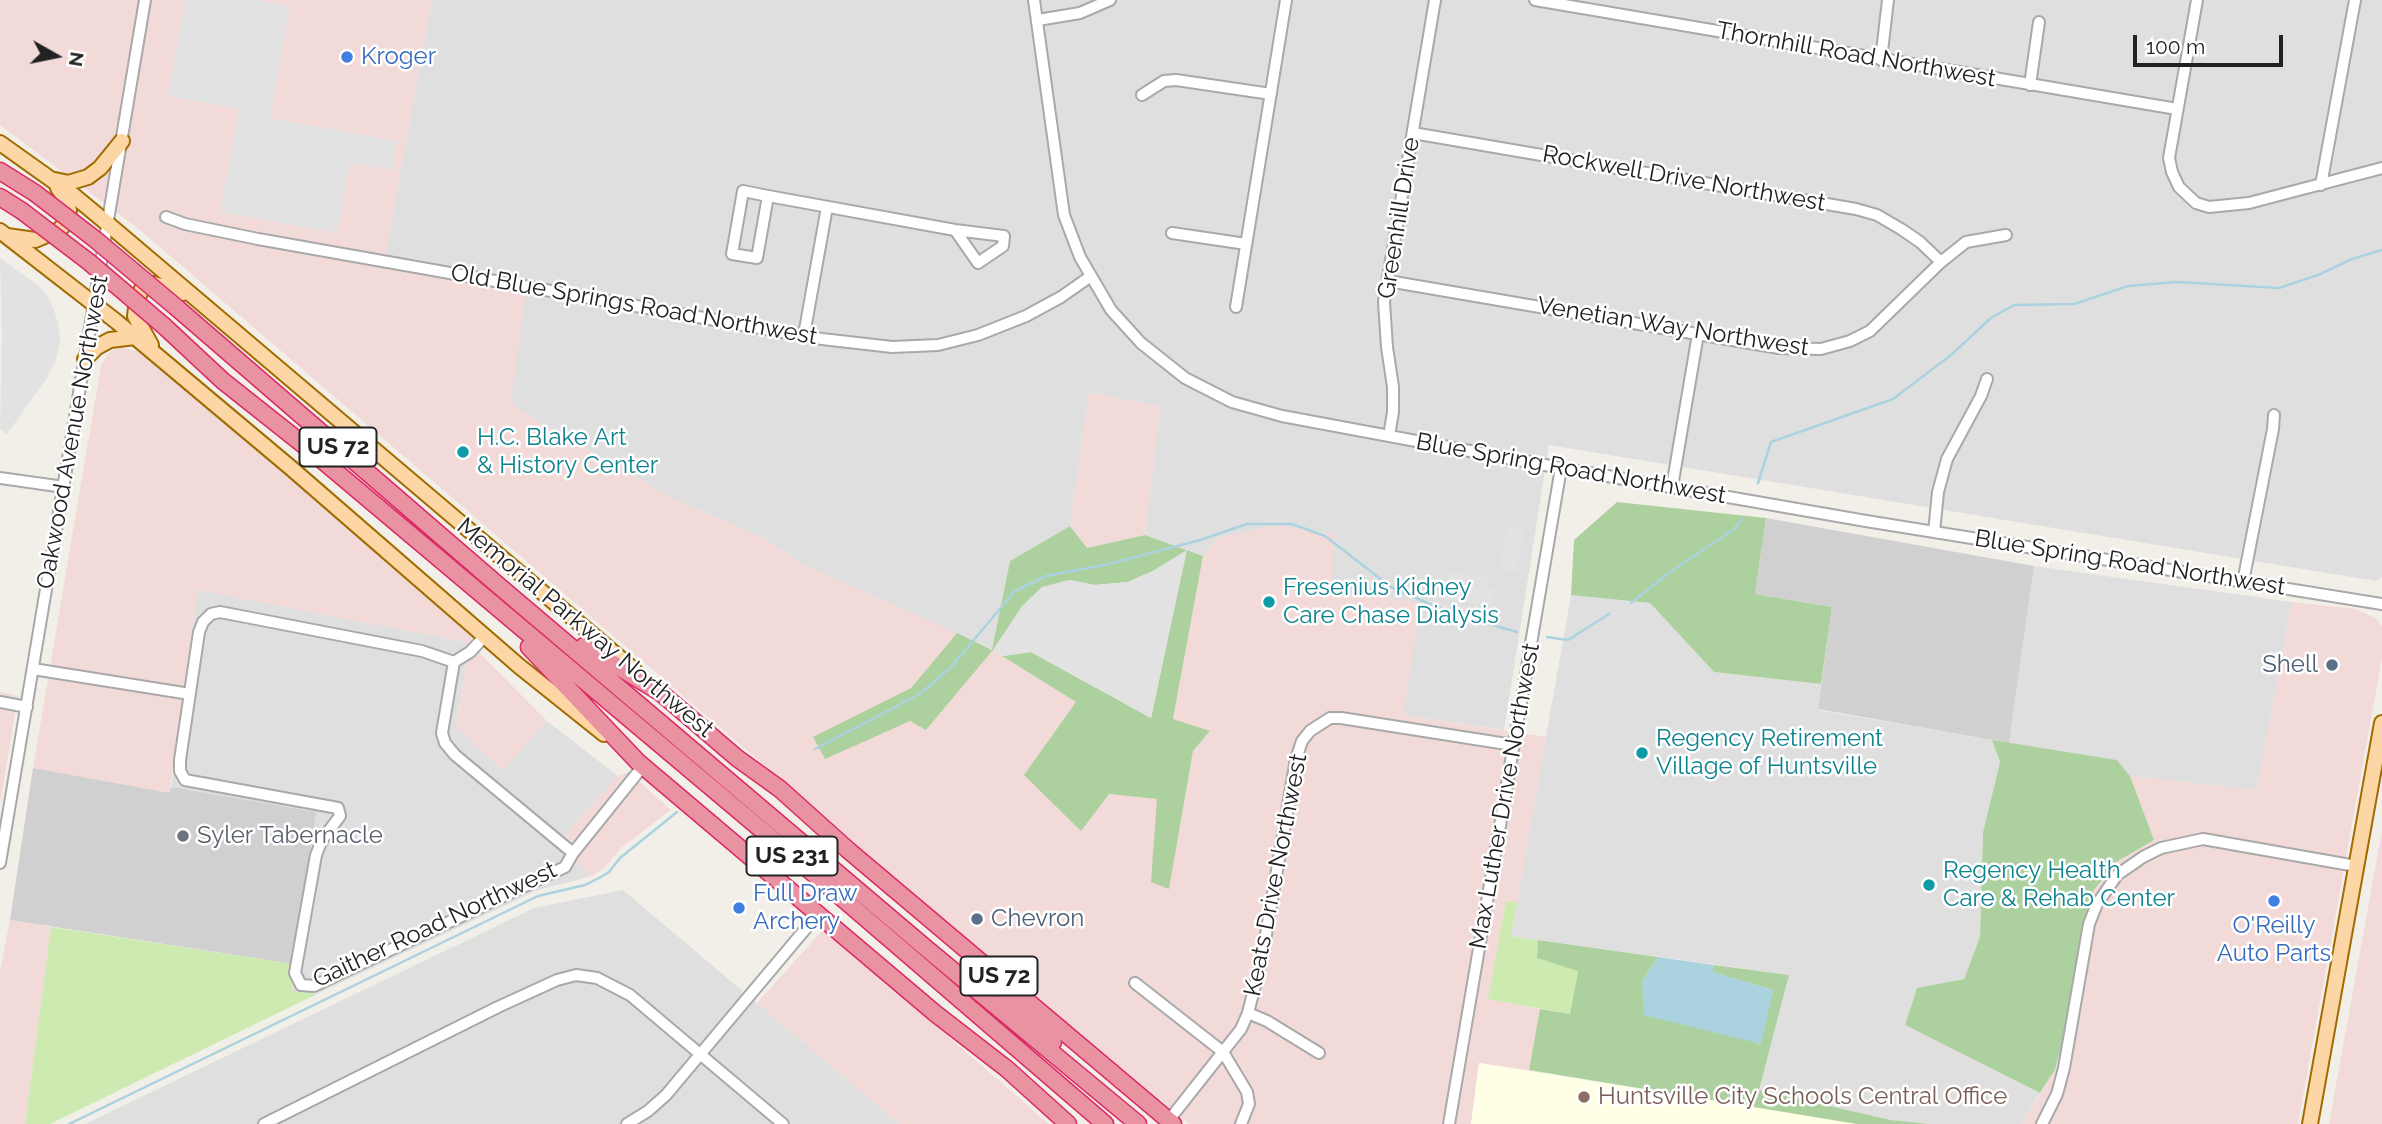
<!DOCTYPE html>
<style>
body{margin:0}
#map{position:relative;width:2382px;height:1124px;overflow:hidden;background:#f2efe9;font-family:Raleway,sans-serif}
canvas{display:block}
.north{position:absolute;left:21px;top:21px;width:70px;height:70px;-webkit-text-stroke:5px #fff;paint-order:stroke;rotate:99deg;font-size:19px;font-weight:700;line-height:28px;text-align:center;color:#222}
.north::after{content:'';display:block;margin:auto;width:24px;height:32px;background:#222;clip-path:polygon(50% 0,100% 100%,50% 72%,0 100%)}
.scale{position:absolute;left:2133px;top:35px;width:150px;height:32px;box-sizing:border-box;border:4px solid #222;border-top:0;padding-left:9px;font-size:21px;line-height:24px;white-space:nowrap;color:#222;-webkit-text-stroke:5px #fff;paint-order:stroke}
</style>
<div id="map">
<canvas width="2382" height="1124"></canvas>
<div class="north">N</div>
<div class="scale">100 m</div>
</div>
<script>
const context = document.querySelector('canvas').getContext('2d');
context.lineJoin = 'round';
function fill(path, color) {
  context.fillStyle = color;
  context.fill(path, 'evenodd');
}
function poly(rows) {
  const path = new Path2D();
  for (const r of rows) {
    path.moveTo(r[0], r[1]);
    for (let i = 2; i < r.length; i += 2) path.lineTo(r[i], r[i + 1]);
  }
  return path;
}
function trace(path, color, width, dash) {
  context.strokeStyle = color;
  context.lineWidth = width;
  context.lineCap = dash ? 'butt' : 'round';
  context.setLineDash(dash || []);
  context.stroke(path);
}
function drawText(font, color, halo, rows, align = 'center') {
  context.font = font + ' Raleway,sans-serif';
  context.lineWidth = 5;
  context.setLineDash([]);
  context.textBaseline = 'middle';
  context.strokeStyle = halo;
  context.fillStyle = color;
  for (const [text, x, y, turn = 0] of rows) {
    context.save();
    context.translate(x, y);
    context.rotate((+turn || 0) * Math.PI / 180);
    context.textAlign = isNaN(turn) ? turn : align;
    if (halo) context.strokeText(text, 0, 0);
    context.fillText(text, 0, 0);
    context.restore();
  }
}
fill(poly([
 [432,0,2382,0,2382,577,2376,581,1549,445,1504,730,1403,715,1420,604,1331,590,1220,537,1203,556,1145,535,1160,406,1089,393,1070,526,1010,561,993,650,804,565,763,538,673,499,517,409,383,267],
 [2034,566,2292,602,2257,790,2130,776,2117,760,2009,743],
 [198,589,470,643,456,727,503,770,547,721,618,776,555,846,592,876,538,890,317,994,292,992,293,964,171,787],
 [1571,595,1650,603,1714,672,1821,684,1818,710,1992,740,2000,762,1983,832,1980,937,1964,979,1917,988,1905,1025,2040,1093,2022,1124,1930,1124,1891,1120,1759,1090,1789,975,1511,936],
 [623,890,900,1124,85,1124,534,908]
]), '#e0dfdf');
fill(poly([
 [0,0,432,0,383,267,526,294,511,400,517,409,673,499,763,538,804,565,957,633,911,688,814,737,911,721,926,729,993,650,1076,702,1109,794,1158,799,1151,882,1169,888,1193,751,1210,732,1173,720,1203,556,1220,537,1277,525,1335,535,1331,589,1421,603,1403,715,1546,737,1517,903,1506,902,1489,999,1540,1009,1529,1070,1479,1063,1471,1124,1189,1124,961,934,140,230,0,125],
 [118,346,140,352,473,632,470,643,547,721,503,770,456,728,470,643,198,590,169,794,33,768,101,365,108,354],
 [1089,393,1160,406,1145,535,1087,548,1070,526],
 [2292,602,2355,609,2377,619,2382,627,2382,658,2298,1124,2022,1124,2055,1070,2094,890,2118,861,2154,840,2130,776,2257,790],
 [0,692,18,696,0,805],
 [629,772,671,810,621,848,604,868,592,876,555,846,618,776],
 [2382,830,2382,1124,2329,1124],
 [10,920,51,927,25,1124,0,1124,0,972],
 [824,929,1049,1124,900,1124,757,1003]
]), '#f2dad9');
fill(poly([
 [1479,1063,1857,1124,1471,1124]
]), '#ffffe5');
fill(poly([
 [1766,518,2034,566,2009,743,1818,709,1832,607,1755,594],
 [33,768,169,793,171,787,316,812,293,964,10,920]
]), '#d0d0d0');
fill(poly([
 [1506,901,1517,903,1511,936,1538,940,1537,958,1578,970,1570,1014,1488,999],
 [51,927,293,964,292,991,317,994,50,1124,25,1124]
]), '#cdebb0');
fill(poly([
 [1617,502,1766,518,1755,594,1832,607,1821,684,1714,672,1650,603,1571,595,1574,540],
 [1070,526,1087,548,1145,535,1203,556,1173,719,1210,731,1193,751,1169,889,1151,882,1157,799,1109,794,1081,831,1024,775,1076,702,1002,656,1031,652,1151,718,1186,551,1153,571,1128,582,1095,585,1069,580,1007,630,993,650,926,730,910,721,825,759,813,737,911,688,957,633,992,650,1010,561],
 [1992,740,2117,760,2130,776,2154,840,2118,861,2094,890,2084,928,2075,989,2055,1070,2040,1093,1905,1025,1917,988,1964,979,1980,937,1983,832,2000,762],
 [1538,940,1658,957,1642,982,1760,1044,1773,990,1712,972,1714,965,1789,975,1759,1090,1891,1120,1930,1124,1857,1124,1529,1070,1540,1009,1570,1014,1578,971,1537,958]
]), '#add19e');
fill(poly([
 [185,0,257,0,290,6,270,118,397,141,392,170,350,163,337,233,220,212,239,109,168,96],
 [0,258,40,287,51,302,58,322,60,342,56,360,47,378,7,434,0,429,2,337],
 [1507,527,1524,530,1517,573,1500,570],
 [1187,550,1151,718,1031,652,1002,656,993,650,1022,606,1042,587,1069,580,1095,585,1128,582,1153,571],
 [1450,571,1487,578,1486,586,1494,588,1491,607,1443,599]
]), '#e2e2e2');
fill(poly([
 [1658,957,1714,965,1713,972,1773,990,1761,1044,1644,1015,1642,982]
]), '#aad3df');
trace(poly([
 [1758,483,1771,442,1893,399,1951,355,1991,318,2014,305,2074,304,2128,286,2177,282,2279,288,2318,275,2352,259,2382,250],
 [1631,603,1670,572,1734,529,1742,519],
 [1547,637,1568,640,1609,614],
 [815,749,920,694,951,667,1015,591,1046,576,1109,564,1200,540,1247,524,1292,524,1325,536,1391,587,1450,613,1517,632],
 [69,1124,538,896,585,885,599,878,609,872,620,858,677,812]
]), '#aad3df', 2.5);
const minor = poly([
 [1034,0,1064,215,1080,257,1111,310,1141,343,1185,378,1232,402,1282,416,1561,468,1866,521,2382,604],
 [1535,0,2177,109],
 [2197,0,2169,158,2172,172,2179,187,2196,203,2209,207,2249,203,2382,168],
 [1038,20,1080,13,1110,0],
 [1881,60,1888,0],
 [2030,85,2039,22],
 [1142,95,1164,81,1176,80,1271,94],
 [1413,133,1856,209,1877,215,1901,229,1920,242,1941,262],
 [2321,185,2355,0],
 [768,196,757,258,732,254,743,191,768,196,955,230,1004,236,1003,246,978,263,955,230],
 [166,217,185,224,258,239,822,339,892,347,938,345,978,335,1026,316,1061,297,1091,276],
 [1172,233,1246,244],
 [1388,281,1779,348,1821,349,1850,341,1870,331,1941,262,1966,242,2006,235],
 [1236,307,1286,0],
 [804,335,827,207],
 [1389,436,1393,412,1393,387,1387,347,1384,302,1435,0],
 [0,478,64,487],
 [1672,487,1698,334],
 [1934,532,1938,492,1947,459,1981,396,1987,379],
 [2243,582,2273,429,2274,415],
 [454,662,422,651,220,612,211,614,203,622,199,632,180,760,180,771,185,780,338,808,340,816,322,840,316,855,295,973,301,985,314,986,565,867,573,853,643,766],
 [454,662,442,733,445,743,455,755,573,853],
 [454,662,470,652,485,636],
 [33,669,190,694],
 [0,702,27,707],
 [0,863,145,0],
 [1135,983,1223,1052,1247,1092,1249,1104,1241,1124],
 [1248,1013,1267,1021,1319,1053],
 [1169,1120,1241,1029,1248,1013,1262,958,1296,759,1302,741,1310,731,1330,718,1341,718,1513,745],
 [264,1124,498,1007,557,980,576,975,597,978,630,995,783,1124],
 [627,1124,648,1111,666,1095,818,914],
 [1449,1124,1561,468],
 [2042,1124,2057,1094,2064,1068,2089,924,2097,904,2117,875,2143,857,2161,848,2203,839,2356,866]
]);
const major = poly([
 [0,143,73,195,108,224,634,670],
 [55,180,68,183,88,177,100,168,122,141],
 [0,231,117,322,291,468,519,666,604,734],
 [7,236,35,240,59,230,65,224,69,210,65,198,58,188],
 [151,345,135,316,137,299,142,289,154,284,183,293],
 [85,359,97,347,110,340,135,337],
 [2310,1124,2382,723]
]);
const highway = poly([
 [0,171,35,193],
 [0,197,22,211],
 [177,308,499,586,927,949,1138,1124],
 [164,326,223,381,310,450,820,879,1105,1124],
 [584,646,661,693,737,758,780,789,848,850,1173,1124],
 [529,647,638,762,936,1014,1007,1069,1068,1124],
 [1002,990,1053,1042]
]);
trace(minor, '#a9a9a9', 14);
trace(major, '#a06b00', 18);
trace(highway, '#dc2a67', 19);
trace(minor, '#fff', 10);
trace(major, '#fcd6a4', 14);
trace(highway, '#e892a2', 16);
const highwayBridge = poly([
 [35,193,96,240,177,308],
 [22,211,89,262,164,326]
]);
trace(highwayBridge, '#dc2a67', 19, []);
trace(highwayBridge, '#e892a2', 16);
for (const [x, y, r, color] of [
 [347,57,7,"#3f7fe0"],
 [463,452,7,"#0f9aa8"],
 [1269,602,7,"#0f9aa8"],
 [2332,665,7,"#5c6f8a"],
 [1642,753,7,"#0f9aa8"],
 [183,836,7,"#6b7280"],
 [1929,885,7,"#0f9aa8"],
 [2274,901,7,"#3f7fe0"],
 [739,908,7,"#3f7fe0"],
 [977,919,7,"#5c6f8a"],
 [1584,1097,7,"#8d6e63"]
]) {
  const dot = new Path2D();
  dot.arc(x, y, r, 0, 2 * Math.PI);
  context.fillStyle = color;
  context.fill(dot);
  trace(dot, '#fff', 2.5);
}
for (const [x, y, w] of [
 [338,447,77],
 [792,856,91],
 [999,976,77]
]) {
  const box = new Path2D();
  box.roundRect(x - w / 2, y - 19.5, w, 39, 5);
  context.fillStyle = '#fff';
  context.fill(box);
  trace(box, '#222', 2);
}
drawText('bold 23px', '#222', null, [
 ["US 72",338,447],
 ["US 231",792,856],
 ["US 72",999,976]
]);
drawText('24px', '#222', '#fff', [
 ["Thornhill Road Northwest",1856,55,10],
 ["Rockwell Drive Northwest",1684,179,10],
 ["Greenhill Drive",1399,218,-81],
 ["Old Blue Springs Road Northwest",634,305,10],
 ["Venetian Way Northwest",1673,327,9],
 ["Oakwood Avenue Northwest",73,432,-80],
 ["Blue Spring Road Northwest",1571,469,10],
 ["Blue Spring Road Northwest",2130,563,9],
 ["Memorial Parkway Northwest",585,628,40],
 ["Max Luther Drive Northwest",1505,796,-80],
 ["Keats Drive Northwest",1276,875,-79],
 ["Gaither Road Northwest",435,925,-25]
]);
drawText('24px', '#366cbe', '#fff', [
 ["Kroger",361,57],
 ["Full Draw",753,894],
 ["Archery",753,922],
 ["O'Reilly",2274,926,"center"],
 ["Auto Parts",2274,954,"center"]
], 'left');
drawText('24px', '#0d838f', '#fff', [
 ["H.C. Blake Art",477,438],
 ["& History Center",477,466],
 ["Fresenius Kidney",1283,588],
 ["Care Chase Dialysis",1283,616],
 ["Regency Retirement",1656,739],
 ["Village of Huntsville",1656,767],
 ["Regency Health",1943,871],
 ["Care & Rehab Center",1943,899]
], 'left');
drawText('24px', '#4e5e75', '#fff', [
 ["Shell",2318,665],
 ["Chevron",991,919,"left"]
], 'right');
drawText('24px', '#5b616d', '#fff', [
 ["Syler Tabernacle",197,836]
], 'left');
drawText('24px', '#785e54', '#fff', [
 ["Huntsville City Schools Central Office",1598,1097]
], 'left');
</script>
